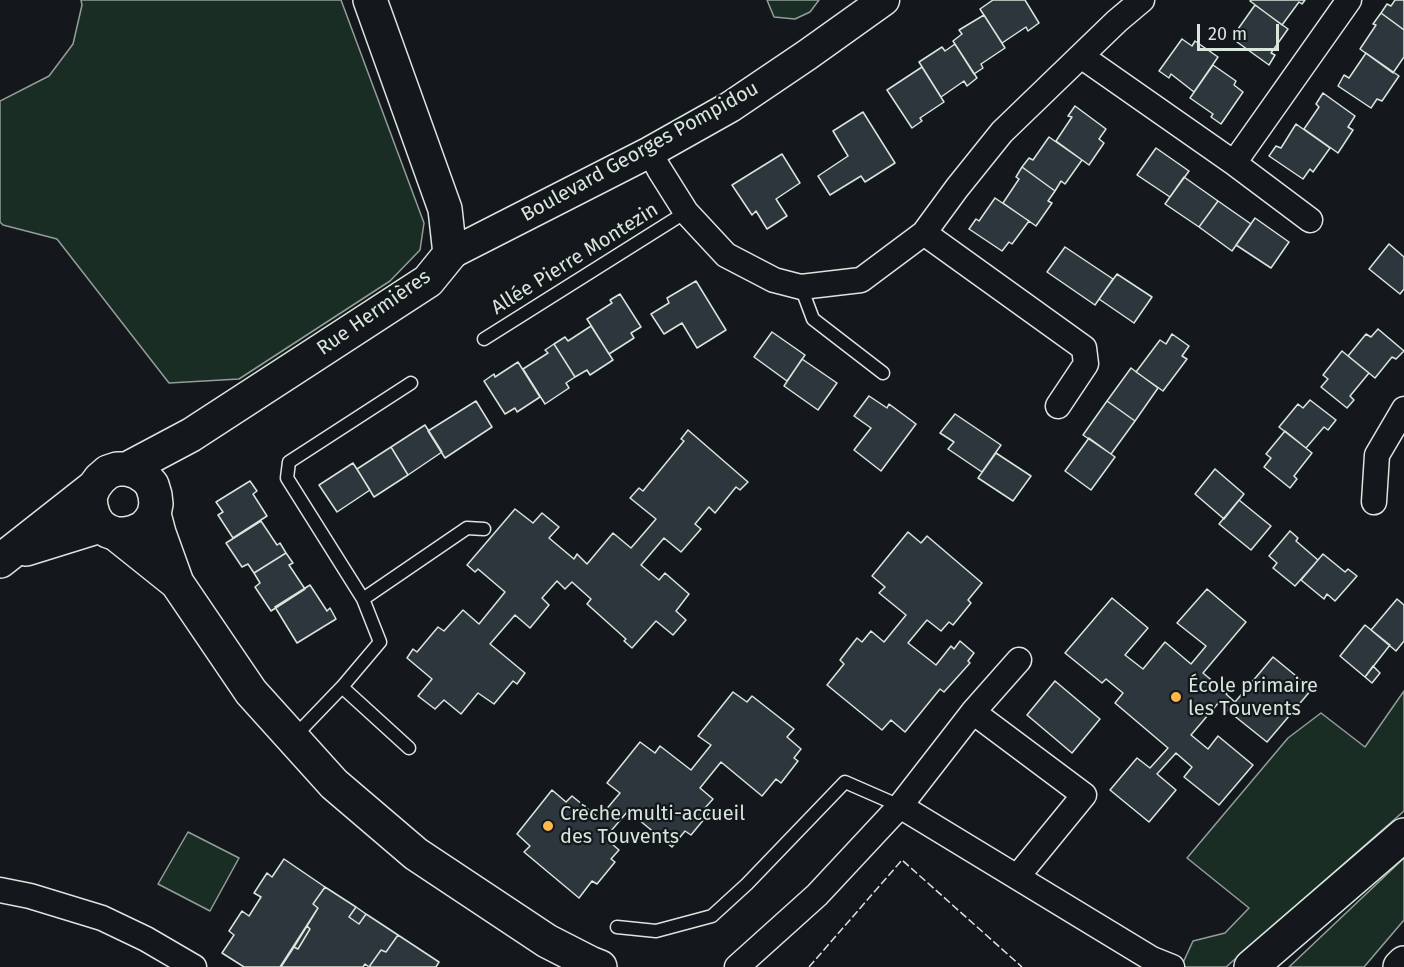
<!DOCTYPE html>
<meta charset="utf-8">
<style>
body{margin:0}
#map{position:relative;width:1404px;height:967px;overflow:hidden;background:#14181c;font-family:"Fira Sans",sans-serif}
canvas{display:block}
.scale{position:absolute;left:1197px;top:24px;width:82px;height:27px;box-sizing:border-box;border:3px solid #d8e6dc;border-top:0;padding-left:8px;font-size:18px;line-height:21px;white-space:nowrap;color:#d8e6dc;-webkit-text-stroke:4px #14181c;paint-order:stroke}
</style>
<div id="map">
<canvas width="1404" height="967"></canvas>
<div class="scale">20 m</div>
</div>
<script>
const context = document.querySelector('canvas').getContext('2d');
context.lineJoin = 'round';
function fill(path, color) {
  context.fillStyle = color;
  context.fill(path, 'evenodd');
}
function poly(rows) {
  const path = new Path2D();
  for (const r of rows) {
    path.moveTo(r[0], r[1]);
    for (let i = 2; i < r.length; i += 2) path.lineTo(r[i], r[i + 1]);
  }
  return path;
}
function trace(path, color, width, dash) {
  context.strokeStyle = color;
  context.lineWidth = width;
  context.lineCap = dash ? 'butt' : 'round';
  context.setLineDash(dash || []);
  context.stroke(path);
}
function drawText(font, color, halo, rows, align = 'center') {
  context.font = font + ' "Fira Sans",sans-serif';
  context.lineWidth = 4.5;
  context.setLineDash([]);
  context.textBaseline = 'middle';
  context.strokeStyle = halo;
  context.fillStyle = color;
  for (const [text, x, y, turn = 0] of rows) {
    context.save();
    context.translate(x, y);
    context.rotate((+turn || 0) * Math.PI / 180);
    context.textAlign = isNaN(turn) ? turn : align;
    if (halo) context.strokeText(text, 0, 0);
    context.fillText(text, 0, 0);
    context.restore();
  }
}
const green = poly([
 [81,0,341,0,424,223,420,250,390,281,239,379,169,383,57,239,3,225,0,222,0,101,49,76,73,44,82,5,81,0],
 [767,0,819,0,810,12,795,19,774,17,767,0],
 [1404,691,1404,811,1226,967,1181,967,1193,941,1225,933,1249,908,1187,858,1288,738,1321,713,1365,747,1404,691],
 [188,832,239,858,210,911,158,884,188,832],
 [1404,858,1404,920,1364,967,1289,967,1404,858]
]);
fill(green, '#1a2d24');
trace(green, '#939e99', 1.5);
const building = poly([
 [993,0,1025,0,1039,23,1028,31,1026,27,1002,43,980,9,993,0],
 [1251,0,1305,0,1302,4,1299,2,1282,25,1250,1,1251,0],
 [1395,0,1404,0,1404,30,1381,13,1387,4,1391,6,1395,0],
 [1255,5,1288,29,1271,53,1275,55,1269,65,1237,42,1244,32,1238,29,1255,5],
 [1381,13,1404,30,1404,57,1393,73,1360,49,1376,25,1373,24,1381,13],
 [984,15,1005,48,981,64,983,68,974,74,953,41,962,34,959,30,984,15],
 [1182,39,1192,46,1195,41,1218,57,1194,92,1171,74,1169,78,1159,71,1182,39],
 [955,44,977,78,967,86,964,81,941,97,919,62,942,47,945,51,955,44],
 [1366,53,1399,76,1382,101,1377,99,1371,108,1338,86,1344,75,1349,78,1366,53],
 [1213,65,1236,81,1234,85,1243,92,1221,124,1211,117,1213,114,1190,98,1213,65],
 [922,67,944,102,920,118,922,121,912,128,887,90,922,67],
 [1323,93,1355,116,1348,127,1353,130,1338,153,1304,129,1319,107,1316,104,1323,93],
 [1075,106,1106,129,1099,139,1104,143,1089,165,1056,141,1072,117,1068,116,1075,106],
 [863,112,895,163,865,182,861,176,830,195,818,176,848,156,833,131,863,112],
 [1296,124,1330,148,1313,172,1310,169,1303,179,1269,156,1276,146,1281,148,1296,124],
 [1049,137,1082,160,1065,184,1061,181,1055,191,1022,167,1029,158,1033,160,1049,137],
 [1156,148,1189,171,1170,197,1137,175,1156,148],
 [782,154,800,183,776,199,787,216,767,229,756,211,752,215,732,185,782,154],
 [1022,167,1055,191,1048,201,1052,203,1036,226,1003,203,1019,179,1016,177,1022,167],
 [1184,177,1218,201,1199,227,1165,204,1184,177],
 [995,198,1029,221,1012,244,1009,242,1002,251,969,229,976,219,979,221,995,198],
 [1218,201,1251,224,1232,251,1199,227,1218,201],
 [1255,218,1289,242,1271,268,1236,245,1255,218],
 [1389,244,1404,257,1404,289,1400,294,1369,269,1389,244],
 [1065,247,1113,279,1095,305,1047,272,1065,247],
 [1117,274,1152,297,1134,323,1099,299,1117,274],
 [696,281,726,330,697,348,682,323,664,334,651,314,669,303,667,298,696,281],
 [620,294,641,327,631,333,634,338,609,354,587,319,612,303,610,300,620,294],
 [591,326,613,360,590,375,587,370,575,377,554,344,565,337,568,341,591,326],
 [1378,329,1404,351,1396,359,1392,357,1375,378,1348,356,1366,334,1371,337,1378,329],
 [772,332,805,355,787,381,754,357,772,332],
 [1172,334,1189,346,1182,356,1187,359,1163,391,1136,372,1160,340,1166,344,1172,334],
 [554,344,575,377,566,383,569,388,545,404,523,369,548,353,545,350,554,344],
 [1342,351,1369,373,1350,396,1354,400,1347,408,1321,387,1328,379,1323,375,1342,351],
 [802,359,837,383,818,410,784,386,802,359],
 [518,362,540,397,517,412,515,408,505,414,484,381,494,374,495,377,518,362],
 [1131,368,1158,388,1135,421,1107,401,1131,368],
 [869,396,887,408,889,404,916,424,881,471,854,450,871,428,854,416,869,396],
 [1310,400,1336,420,1328,430,1324,427,1306,448,1279,427,1298,404,1303,408,1310,400],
 [476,401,492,427,445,458,428,431,476,401],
 [1107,401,1135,421,1111,454,1083,435,1107,401],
 [955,414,1001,445,982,472,948,449,954,442,940,433,955,414],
 [425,425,442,452,408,475,391,447,425,425],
 [688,430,748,482,740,490,736,487,715,513,709,507,695,524,701,529,681,552,664,538,641,565,659,580,665,573,689,594,676,611,686,620,673,635,656,621,632,648,624,641,626,639,587,604,591,599,572,582,565,589,557,581,542,598,549,605,530,628,515,615,490,644,525,673,517,684,513,681,494,704,478,693,461,714,444,700,435,709,418,696,432,679,407,658,413,649,417,652,438,627,444,631,463,610,479,624,505,592,478,569,475,572,467,565,515,509,533,523,542,513,559,527,549,538,574,559,577,554,587,564,613,533,631,548,656,519,630,498,639,488,643,491,684,441,681,439,688,430],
 [1285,431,1312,453,1294,476,1297,479,1290,488,1264,467,1271,458,1266,454,1285,431],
 [1089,438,1115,457,1091,490,1065,471,1089,438],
 [391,447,408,475,374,497,357,469,391,447],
 [996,453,1031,476,1013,501,978,478,996,453],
 [353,463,370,490,337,512,319,485,353,463],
 [1215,469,1244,494,1224,519,1195,494,1215,469],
 [250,481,257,491,253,494,267,516,233,538,218,515,223,512,216,502,250,481],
 [1239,500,1271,526,1251,550,1219,524,1239,500],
 [261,521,277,545,280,543,286,553,254,573,248,564,242,567,226,543,261,521],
 [1290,531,1298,538,1296,541,1318,560,1295,586,1273,568,1277,563,1269,556,1290,531],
 [908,532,921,543,927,536,982,583,968,600,971,603,953,625,949,622,941,631,927,620,908,643,936,665,951,646,954,649,960,641,974,653,968,661,970,663,944,692,940,689,905,732,891,720,882,730,827,685,844,664,840,660,857,638,862,642,871,631,884,642,906,615,879,593,885,587,872,576,908,532],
 [286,553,293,563,289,565,305,589,271,611,255,587,260,583,254,573,286,553],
 [1323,554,1345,572,1348,569,1357,576,1335,601,1327,594,1324,599,1301,580,1323,554],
 [310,585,327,611,330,608,336,619,297,643,275,607,310,585],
 [1207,589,1246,622,1203,673,1227,693,1226,694,1235,702,1273,657,1312,689,1267,742,1227,710,1228,708,1220,701,1191,735,1208,749,1218,736,1253,765,1219,805,1184,777,1192,767,1176,753,1157,774,1176,790,1149,822,1110,790,1137,758,1150,768,1168,748,1115,703,1123,693,1106,679,1102,683,1065,653,1112,598,1148,628,1125,655,1143,669,1165,642,1191,664,1206,646,1177,623,1207,589],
 [1397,599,1404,605,1404,641,1396,651,1371,630,1397,599],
 [1365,625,1390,645,1365,677,1340,656,1365,625],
 [1373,666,1380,673,1372,683,1365,677,1373,666],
 [1055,681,1100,719,1072,753,1027,715,1055,681],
 [733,692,747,702,752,696,794,729,787,737,801,749,794,758,798,761,781,783,776,779,762,796,721,762,700,788,713,799,705,808,710,812,691,835,685,831,672,847,628,811,605,838,619,850,611,859,615,862,597,884,592,881,579,898,524,852,530,846,517,834,552,790,566,802,572,796,599,818,620,793,607,783,640,742,655,753,660,746,691,770,711,745,698,736,733,692],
 [284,859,325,887,313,904,318,908,280,967,244,967,222,953,234,935,229,931,242,911,249,916,261,897,254,893,267,873,272,877,284,859],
 [325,887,356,907,349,917,359,924,366,914,398,935,386,952,381,950,369,967,365,964,363,967,281,967,294,947,298,949,310,929,307,926,318,908,313,904,325,887],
 [356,907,366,914,359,924,349,917,356,907],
 [307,926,310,929,298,949,294,947,307,926],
 [398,935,439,962,436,967,369,967,381,950,386,952,398,935]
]);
fill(building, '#2c363c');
trace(building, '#d8e6dc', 1.5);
const service = poly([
 [801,287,813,319,883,373],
 [484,339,686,212],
 [363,599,467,528,484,529],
 [342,687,409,748],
 [293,738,342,687,380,642,363,599,287,478,289,462,411,383],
 [617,927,656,931,712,916,747,884,845,782,900,806]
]);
const minor = poly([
 [1081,56,1234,163,1310,220],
 [650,152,659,169,686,212,726,255,774,280,801,287,861,280,924,233,957,188,1002,132,1117,21,1142,0],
 [1234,163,1349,0],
 [924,233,1084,348,1086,364,1058,406],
 [1374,502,1377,455,1404,409],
 [973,712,1084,795,1017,877],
 [900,806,1152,959,1172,967],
 [0,890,30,896,102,918,146,939,194,967],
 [737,967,817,895,900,806,973,712,1019,660]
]);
const tertiary = poly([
 [450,254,650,152,730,107,807,55,884,0]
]);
const secondary = poly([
 [127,469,191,435,428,281,450,254,445,209,370,0],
 [154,514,159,533,177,583,251,692,334,784,416,854,547,941,590,963,600,967],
 [116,534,125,534,134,532,143,528,149,522,154,514,156,504,155,495,152,485,146,478,137,472,127,469,117,469,108,472,100,479,94,487,90,497,91,507,94,517,100,526,108,531,116,534,176,582],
 [26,549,100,526],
 [0,561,94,487]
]);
const trunk = poly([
 [1251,967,1404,835],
 [1400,967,1404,963]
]);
trace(service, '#d8e6dc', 15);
trace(minor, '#d8e6dc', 27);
trace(tertiary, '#d8e6dc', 33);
trace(secondary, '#d8e6dc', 36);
trace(trunk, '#d8e6dc', 36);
trace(service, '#14181c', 12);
trace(minor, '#14181c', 24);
trace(tertiary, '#14181c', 30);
trace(secondary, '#14181c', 33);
trace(trunk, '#14181c', 33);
trace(poly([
 [809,967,902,860,1022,967]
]), '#d8e6dc', 1.5, [8, 3]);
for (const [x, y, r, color] of [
 [1176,697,6,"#ffb74d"],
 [548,826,6,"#ffb74d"]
]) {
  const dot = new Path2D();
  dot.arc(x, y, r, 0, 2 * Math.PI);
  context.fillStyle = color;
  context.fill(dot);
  trace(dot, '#14181c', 2);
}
drawText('20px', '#d8e6dc', '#14181c', [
 ["Boulevard Georges Pompidou",640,152,-29],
 ["Allée Pierre Montezin",575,259,-32],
 ["Rue Hermières",374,313,-35]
]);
drawText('20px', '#d8e6dc', '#14181c', [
 ["École primaire",1188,686],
 ["les Touvents",1188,709],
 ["Crèche multi-accueil",560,814],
 ["des Touvents",560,837]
], 'left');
</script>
